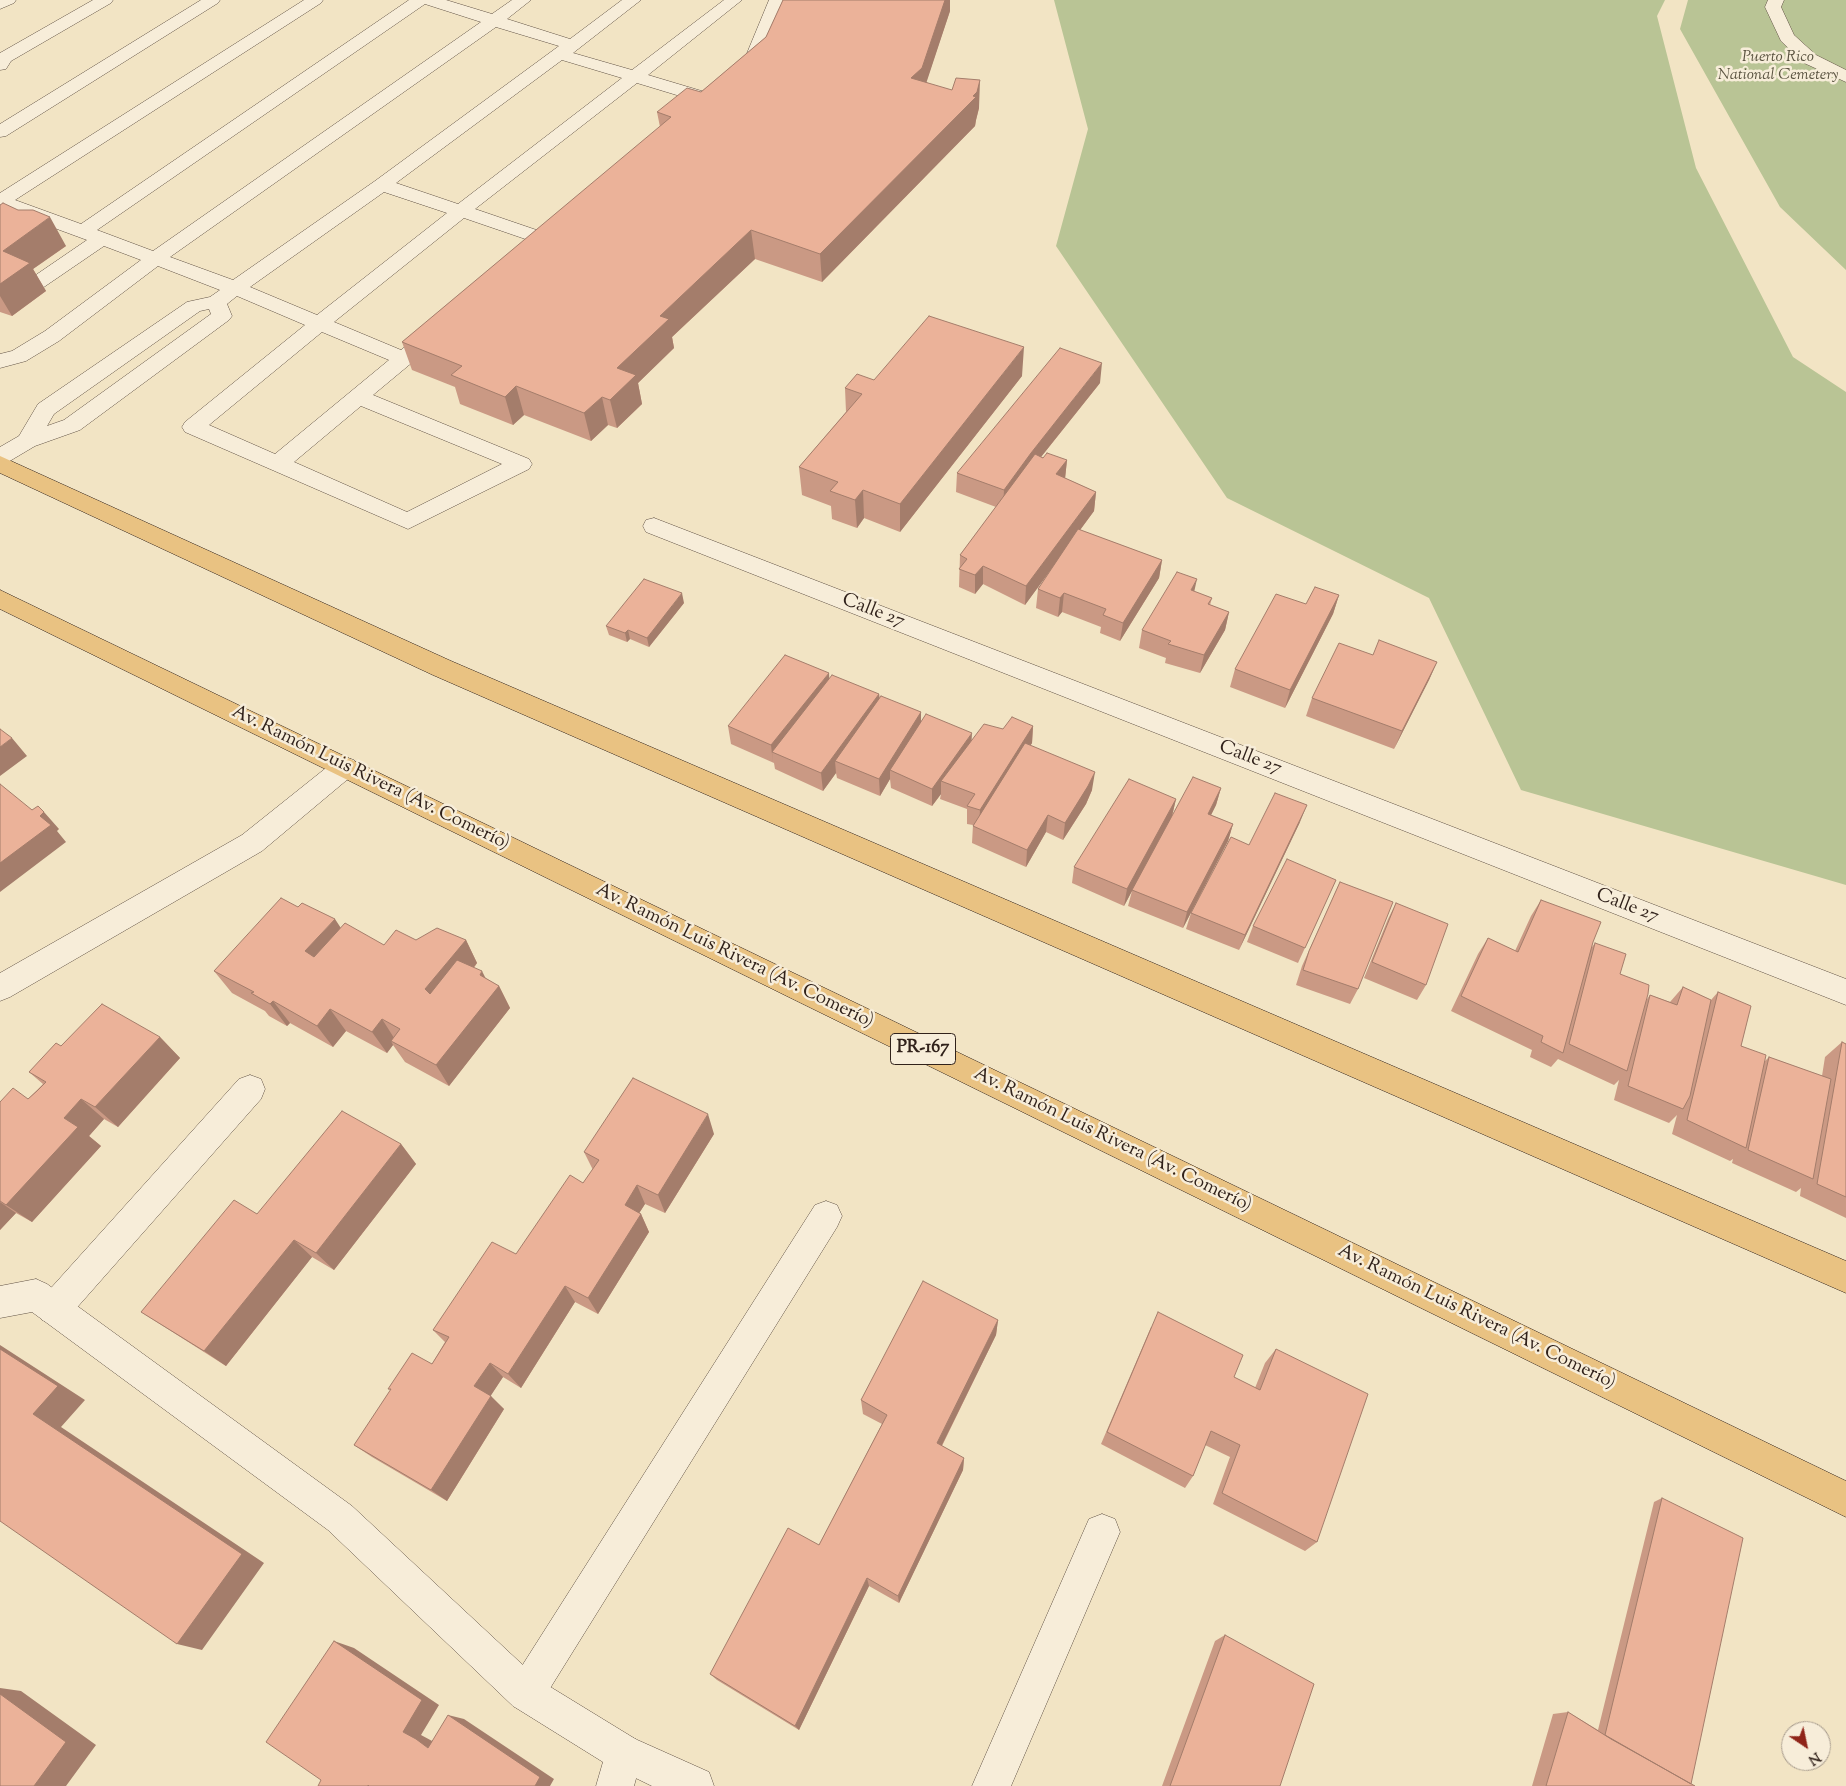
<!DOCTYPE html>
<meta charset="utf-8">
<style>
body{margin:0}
#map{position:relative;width:1846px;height:1786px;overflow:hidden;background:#f2e4c4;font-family:"Sorts Mill Goudy",serif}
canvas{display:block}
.north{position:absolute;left:1781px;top:1721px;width:50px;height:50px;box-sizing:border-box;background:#f7edd9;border:1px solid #a89c8d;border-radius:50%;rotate:146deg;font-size:14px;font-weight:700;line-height:20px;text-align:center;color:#31221b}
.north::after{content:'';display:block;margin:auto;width:18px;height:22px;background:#8f2418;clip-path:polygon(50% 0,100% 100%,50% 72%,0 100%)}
</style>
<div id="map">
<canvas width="1846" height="1786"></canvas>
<div class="north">N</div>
</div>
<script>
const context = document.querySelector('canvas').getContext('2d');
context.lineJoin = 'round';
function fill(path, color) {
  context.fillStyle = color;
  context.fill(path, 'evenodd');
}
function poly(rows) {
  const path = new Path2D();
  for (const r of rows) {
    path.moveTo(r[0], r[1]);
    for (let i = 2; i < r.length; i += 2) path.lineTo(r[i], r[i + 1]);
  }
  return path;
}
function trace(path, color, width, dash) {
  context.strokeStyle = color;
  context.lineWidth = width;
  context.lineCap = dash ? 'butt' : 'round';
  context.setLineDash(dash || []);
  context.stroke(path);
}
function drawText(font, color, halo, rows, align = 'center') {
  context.font = font + ' "Sorts Mill Goudy",serif';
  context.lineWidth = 5;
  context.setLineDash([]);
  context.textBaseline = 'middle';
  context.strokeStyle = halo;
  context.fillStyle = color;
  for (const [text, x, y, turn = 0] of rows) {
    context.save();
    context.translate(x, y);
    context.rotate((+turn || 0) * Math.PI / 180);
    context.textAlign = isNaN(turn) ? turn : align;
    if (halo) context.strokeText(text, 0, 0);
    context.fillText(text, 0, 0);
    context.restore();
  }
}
fill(poly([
 [1054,0,1665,0,1657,16,1696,168,1793,357,1846,392,1846,885,1521,790,1429,598,1227,498,1056,246,1088,129],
 [1688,0,1846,0,1846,270,1780,207,1680,29]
]), '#b9c495');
const lane = poly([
 [0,0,16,0,14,3,0,9,0,0],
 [93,0,113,0,111,3,11,61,6,69,0,70,0,53,93,0],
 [201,0,220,0,218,3,6,136,0,137,0,124,201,0],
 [304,0,323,0,321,3,15,200,81,224,409,0,446,0,492,14,512,0,531,0,507,19,570,39,622,0,641,0,573,53,632,70,724,0,742,0,648,75,715,95,718,99,715,103,709,104,703,103,637,83,475,209,551,235,554,239,551,243,544,245,537,243,464,218,334,322,401,350,430,326,437,325,444,326,447,331,444,336,373,395,529,459,532,464,529,469,408,529,185,432,182,427,185,422,305,325,237,296,227,304,232,316,229,320,80,430,35,446,8,462,0,464,0,447,19,436,38,404,187,302,210,297,220,290,158,266,59,341,26,361,0,368,0,354,12,351,45,331,141,260,104,246,41,289,34,291,27,289,24,285,27,281,87,240,0,208,0,193,304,0],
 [425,4,481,22,153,251,97,230,425,4],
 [496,27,559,46,375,181,233,280,170,257,496,27],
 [562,60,622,78,458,204,396,183,562,60],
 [384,192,447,213,317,315,250,287,384,192],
 [209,309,211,314,64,420,47,426,54,414,200,311,209,309],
 [322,332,389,360,275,454,209,425,322,332],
 [361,406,502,464,407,512,294,462,361,406],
 [769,0,785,0,762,60,745,77,739,78,733,77,730,73,745,58,769,0],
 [250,1075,261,1079,265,1089,261,1099,66,1320,54,1325,42,1320,38,1309,42,1298,239,1079,250,1075],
 [826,1201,837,1205,842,1216,837,1227,539,1706,526,1712,513,1706,507,1693,513,1680,815,1205,826,1201],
 [1102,1514,1115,1519,1120,1532,1011,1786,972,1786,1089,1519,1102,1514],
 [624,1734,709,1772,714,1786,652,1786,611,1766,605,1753,611,1740,624,1734]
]);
const street = poly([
 [1768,0,1784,0,1781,7,1794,35,1816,55,1846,70,1846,82,1804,63,1781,41,1765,7,1768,0],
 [654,518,1846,979,1846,1005,646,532,643,526,646,520,654,518],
 [345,757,354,760,358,767,354,774,262,851,10,997,0,1001,0,973,242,835,336,760,345,757],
 [36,1279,47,1284,352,1506,539,1680,637,1740,643,1753,634,1786,596,1786,603,1762,513,1706,328,1530,32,1312,0,1318,0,1286,36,1279]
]);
const primary = poly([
 [0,456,451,661,1846,1261,1846,1293,433,675,0,473,0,456],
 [0,590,1846,1481,1846,1517,0,609,0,590]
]);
trace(lane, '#615245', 1);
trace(street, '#615245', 1);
trace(primary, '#31221b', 1);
fill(lane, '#f7edd9');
fill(street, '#f7edd9');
fill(primary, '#e9c282');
fill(poly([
 [783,0,950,0,950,11,926,82,979,108,976,120,975,126,822,282,755,259,672,337,674,348,638,383,642,404,617,428,608,425,591,441,524,415,513,425,460,404,455,387,412,370,402,342,660,127,657,112,701,92,766,37],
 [0,205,66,246,33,269,46,291,12,316,0,312],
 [1022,376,900,532,864,518,857,528,832,519,831,506,802,495,799,467,846,412,845,388,874,380],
 [1100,383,1041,457,1067,460,1065,478,1096,492,1094,511,1080,530,1162,560,1159,578,1120,641,1100,633,1101,627,1062,612,1058,617,1036,608,1038,589,1054,565,1025,605,983,584,975,594,959,587,960,555,996,507,956,492,957,473],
 [1195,592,1212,598,1210,605,1229,612,1225,630,1200,673,1165,663,1166,658,1139,648,1142,630],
 [1339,595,1333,614,1285,708,1230,687,1235,669,1306,604],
 [684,603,649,647,630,639,627,642,609,635,606,626],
 [1373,655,1437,662,1429,680,1394,749,1306,716,1312,698],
 [829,679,879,694,880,698,921,712,921,721,972,740,1003,729,1033,726,1032,743,1030,746,1092,790,1086,804,1063,840,1046,832,1026,867,972,843,973,825,967,824,967,809,940,799,941,794,932,806,891,788,890,779,880,796,837,778,836,773,823,791,775,769,774,763,731,744,728,726],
 [1221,788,1216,805,1211,815,1233,824,1228,841,1183,928,1128,906,1132,891,1124,906,1072,883,1074,867,1176,799,1172,816],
 [1300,822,1239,950,1186,929,1191,913,1249,845],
 [1336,880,1298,963,1247,942,1253,926],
 [1340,882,1358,989,1350,1004,1296,985,1302,966],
 [1541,900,1592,947,1595,943,1620,974,1647,999,1650,995,1670,1002,1683,987,1711,1000,1718,992,1741,1046,1765,1061,1769,1057,1822,1076,1825,1057,1842,1042,1846,1044,1846,1218,1800,1196,1801,1188,1796,1192,1732,1163,1733,1159,1730,1161,1672,1134,1677,1115,1669,1123,1614,1100,1619,1080,1614,1085,1558,1059,1551,1067,1530,1057,1532,1050,1451,1011,1478,954,1488,938,1515,951,1531,916],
 [1396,903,1426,985,1417,1000,1364,978,1388,919],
 [341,928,384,945,416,940,466,940,477,963,474,968,485,978,499,986,510,1008,449,1086,405,1062,393,1045,387,1053,346,1031,333,1047,290,1023,287,1026,269,1016,265,1011,232,993,214,971],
 [160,1037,180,1058,118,1127,104,1119,89,1136,101,1146,32,1222,16,1213,0,1230,0,1102,28,1099,43,1084,29,1072,61,1046],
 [714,1134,665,1213,645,1204,639,1213,641,1214,649,1232,598,1314,575,1302,521,1388,503,1377,490,1396,504,1409,447,1501,372,1457,354,1445,391,1390,388,1389,432,1364,445,1342,433,1330,516,1254,583,1183,593,1170,584,1152],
 [401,1144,416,1164,334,1270,312,1257,226,1366,141,1312,257,1214],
 [998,1320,996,1335,942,1446,964,1458,963,1470,899,1603,869,1586,799,1730,717,1680,710,1674,819,1545,882,1424,863,1414,861,1400],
 [1151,1327,1234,1377,1255,1388,1265,1363,1276,1349,1317,1542,1305,1551,1213,1504,1230,1457,1205,1445,1193,1476,1185,1488,1101,1444],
 [1662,1498,1691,1784,1695,1786,1532,1786,1553,1714,1568,1712,1598,1730,1654,1502],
 [1225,1635,1280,1786,1162,1786,1215,1641]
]), '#ca9984');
fill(poly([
 [945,0,950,0,950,11,922,96,911,78],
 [980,80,979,108,976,120,975,126,822,282,820,254,973,96],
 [50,217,66,246,33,269,46,291,12,316,0,296,0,284,3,251],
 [751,230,755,259,672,337,674,348,638,383,642,404,617,428,610,400,617,368,660,316],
 [1024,347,1022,376,900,532,900,504],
 [1102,363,1100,383,1029,472,1003,509,1004,490,1031,453],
 [516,386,524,415,513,425,505,397],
 [602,397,608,425,591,441,584,413],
 [1067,460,1065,479,1056,474],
 [863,490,864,518,857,528,855,500],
 [1096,492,1094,511,1025,605,1026,586],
 [1162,560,1159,578,1120,641,1123,623],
 [983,566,983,584,975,594,975,575],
 [1197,579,1193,597,1191,590],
 [682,593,684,603,649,647,647,638],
 [1064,593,1062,612,1058,617,1060,598],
 [1339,595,1333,614,1285,708,1290,690],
 [1229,612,1225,630,1200,673,1204,655],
 [628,630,630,639,627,642,625,633],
 [1437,662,1429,680,1394,749,1402,731],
 [829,673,830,691,772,752,773,763,771,745],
 [879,694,880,712,835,761,836,773,823,791,821,773],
 [921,712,921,730,890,770,890,779,880,796,879,779],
 [1033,726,1032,743,979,827,980,810],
 [972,733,971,751,941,781,941,794,932,806,932,789],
 [12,738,27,756,0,776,0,747],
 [1095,772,1092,790,1086,804,1063,840,1065,823],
 [1221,788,1216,805,1203,831,1208,814],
 [1176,799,1172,816,1124,906,1127,889],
 [1307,805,1300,822,1239,950,1245,935],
 [44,812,59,829,57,831,66,842,0,892,0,863,40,816],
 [1048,815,1046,832,1026,867,1027,850],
 [1233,824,1228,841,1183,928,1187,912],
 [335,919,350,942,321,974,305,951],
 [466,940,477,963,438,1011,425,989],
 [482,971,493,993,499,986,510,1008,449,1086,436,1065],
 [273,1001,290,1023,287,1026,270,1004],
 [330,1009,346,1031,333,1047,317,1026],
 [382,1019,396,1041,391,1041,393,1045,387,1053,372,1032],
 [160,1037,180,1058,118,1127,95,1107],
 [81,1099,104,1119,89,1136,101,1146,32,1222,6,1205,64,1118],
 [708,1114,714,1134,665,1213,658,1195],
 [401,1144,416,1164,334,1270,316,1253],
 [637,1185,645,1204,633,1223,625,1205],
 [0,1202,16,1213,0,1230],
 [641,1214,649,1232,598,1314,588,1298],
 [294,1240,312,1257,226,1366,204,1351],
 [565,1286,575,1302,521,1388,508,1374],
 [998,1320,996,1335,937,1455,937,1443],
 [0,1345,85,1400,61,1427,264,1563,202,1650,177,1644,33,1414,0,1349],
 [490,1363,503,1377,488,1400,474,1386],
 [491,1396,504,1409,447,1501,431,1490],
 [964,1458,963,1470,899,1603,898,1596],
 [867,1578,869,1586,799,1730,795,1726],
 [334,1641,354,1648,439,1705,421,1735,434,1742,428,1748,403,1732],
 [0,1688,21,1691,96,1745,66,1786,34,1786,0,1694],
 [448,1715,464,1719,554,1779,550,1786,535,1786]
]), '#a47d6b');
const building = poly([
 [783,0,945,0,922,68,911,78,952,90,956,78,980,80,977,92,973,96,976,97,820,254,751,230,660,316,669,319,617,368,636,375,610,400,602,397,584,413,516,386,505,397,451,375,462,366,402,342,671,117,657,112,687,88,701,92,766,37,783,0],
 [3,203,18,210,33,210,50,217,3,251,30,263,0,284,0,205,3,203],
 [929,316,1024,347,900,504,863,490,855,500,830,491,838,482,799,467,862,394,845,388,857,374,874,380,929,316],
 [1060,348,1102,363,1031,453,1004,490,957,473,1060,348],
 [1047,453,1067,460,1056,474,1096,492,1026,586,983,566,975,575,959,569,967,559,960,555,1035,454,1043,458,1047,453],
 [1078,529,1162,560,1123,623,1103,615,1106,609,1064,593,1060,598,1038,589,1078,529],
 [1177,572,1197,579,1191,590,1212,598,1208,604,1229,612,1204,655,1168,644,1171,641,1142,630,1177,572],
 [644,579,682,593,647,638,628,630,625,633,606,626,644,579],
 [1315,587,1339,595,1290,690,1235,669,1276,594,1306,604,1315,587],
 [1379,640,1437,662,1402,731,1312,698,1339,643,1373,655,1379,640],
 [785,655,829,673,771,745,728,726,785,655],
 [832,675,879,694,821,773,772,752,832,675],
 [881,696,921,712,879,779,835,761,881,696],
 [926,714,972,733,932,789,890,770,926,714],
 [1012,717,1033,726,980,810,967,806,975,794,941,781,984,724,1003,729,1012,717],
 [0,729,12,738,0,747,0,729],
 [1025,743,1095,772,1088,786,1065,823,1048,815,1027,850,973,826,1025,743],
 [1193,777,1221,788,1208,814,1233,824,1187,912,1132,890,1193,777],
 [1129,779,1176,799,1127,889,1074,867,1129,779],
 [0,784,32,810,38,806,44,812,40,816,51,825,0,863,0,784],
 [1275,793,1307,805,1245,935,1191,913,1231,837,1249,845,1275,793],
 [1287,859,1336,880,1305,948,1253,926,1287,859],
 [1340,882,1393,902,1358,989,1303,970,1309,951,1340,882],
 [281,898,298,907,302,903,335,919,305,951,314,957,345,923,384,945,396,930,416,940,437,928,466,940,425,989,430,994,457,960,482,971,480,975,499,986,436,1065,391,1041,400,1029,382,1019,372,1032,330,1009,317,1026,273,1001,270,1004,251,993,254,992,214,971,281,898],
 [1541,900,1601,922,1593,942,1563,1053,1541,1042,1543,1036,1461,996,1488,938,1518,952,1541,900],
 [1396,903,1448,924,1426,985,1372,962,1396,903],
 [1595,943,1626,954,1620,974,1649,985,1648,994,1627,1071,1569,1044,1595,943],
 [1683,987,1711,1000,1690,1096,1683,1109,1628,1086,1650,995,1677,1005,1683,987],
 [1718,992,1751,1006,1741,1046,1766,1055,1746,1148,1687,1120,1718,992],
 [102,1004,160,1037,95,1107,81,1099,64,1118,78,1127,6,1205,0,1201,0,1102,13,1088,28,1099,37,1091,46,1082,29,1072,56,1043,61,1046,102,1004],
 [1842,1042,1846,1044,1846,1197,1817,1184,1842,1042],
 [1769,1057,1831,1079,1813,1179,1748,1150,1769,1057],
 [633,1078,708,1114,658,1195,637,1185,625,1205,641,1214,588,1298,565,1286,508,1374,490,1363,474,1386,491,1396,431,1490,354,1445,391,1389,388,1389,412,1353,432,1364,449,1337,433,1330,492,1242,516,1254,570,1175,583,1183,599,1160,584,1152,633,1078],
 [342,1111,401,1144,316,1253,294,1240,204,1351,141,1312,234,1200,257,1214,342,1111],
 [923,1281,998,1320,937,1443,964,1458,898,1596,867,1578,795,1726,710,1674,788,1528,819,1545,887,1415,861,1400,923,1281],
 [1158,1312,1243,1355,1234,1377,1260,1390,1276,1349,1368,1394,1317,1542,1222,1493,1240,1445,1211,1431,1193,1476,1107,1432,1158,1312],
 [0,1349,58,1386,33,1414,242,1554,177,1644,0,1521,0,1349],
 [1662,1498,1743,1538,1691,1784,1605,1735,1662,1498],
 [1225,1635,1314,1684,1280,1786,1170,1786,1225,1635],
 [334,1641,422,1700,403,1732,416,1739,428,1748,448,1715,540,1777,535,1786,369,1786,368,1785,368,1786,318,1786,321,1780,266,1742,334,1641],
 [0,1694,66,1742,34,1786,0,1786,0,1694],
 [1568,1712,1611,1739,1695,1786,1546,1786,1568,1712]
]);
fill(building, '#ebb299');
trace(building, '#a47d6b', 1);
drawText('italic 16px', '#5a5340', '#f7edd9', [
 ["Puerto Rico",1778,58],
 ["National Cemetery",1778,76]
]);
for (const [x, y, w] of [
 [923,1049,65]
]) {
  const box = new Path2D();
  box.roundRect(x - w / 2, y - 15.5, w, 31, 4);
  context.fillStyle = '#f7edd9';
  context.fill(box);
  trace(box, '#31221b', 1);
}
drawText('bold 18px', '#31221b', null, [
 ["PR-167",923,1049]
]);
drawText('19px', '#31221b', '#f7edd9', [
 ["Calle 27",873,612,21],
 ["Calle 27",1250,759,21],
 ["Av. Ramón Luis Rivera (Av. Comerío)",370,779,26],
 ["Calle 27",1627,907,21],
 ["Av. Ramón Luis Rivera (Av. Comerío)",734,957,26],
 ["Av. Ramón Luis Rivera (Av. Comerío)",1112,1141,26],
 ["Av. Ramón Luis Rivera (Av. Comerío)",1476,1318,26]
]);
</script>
